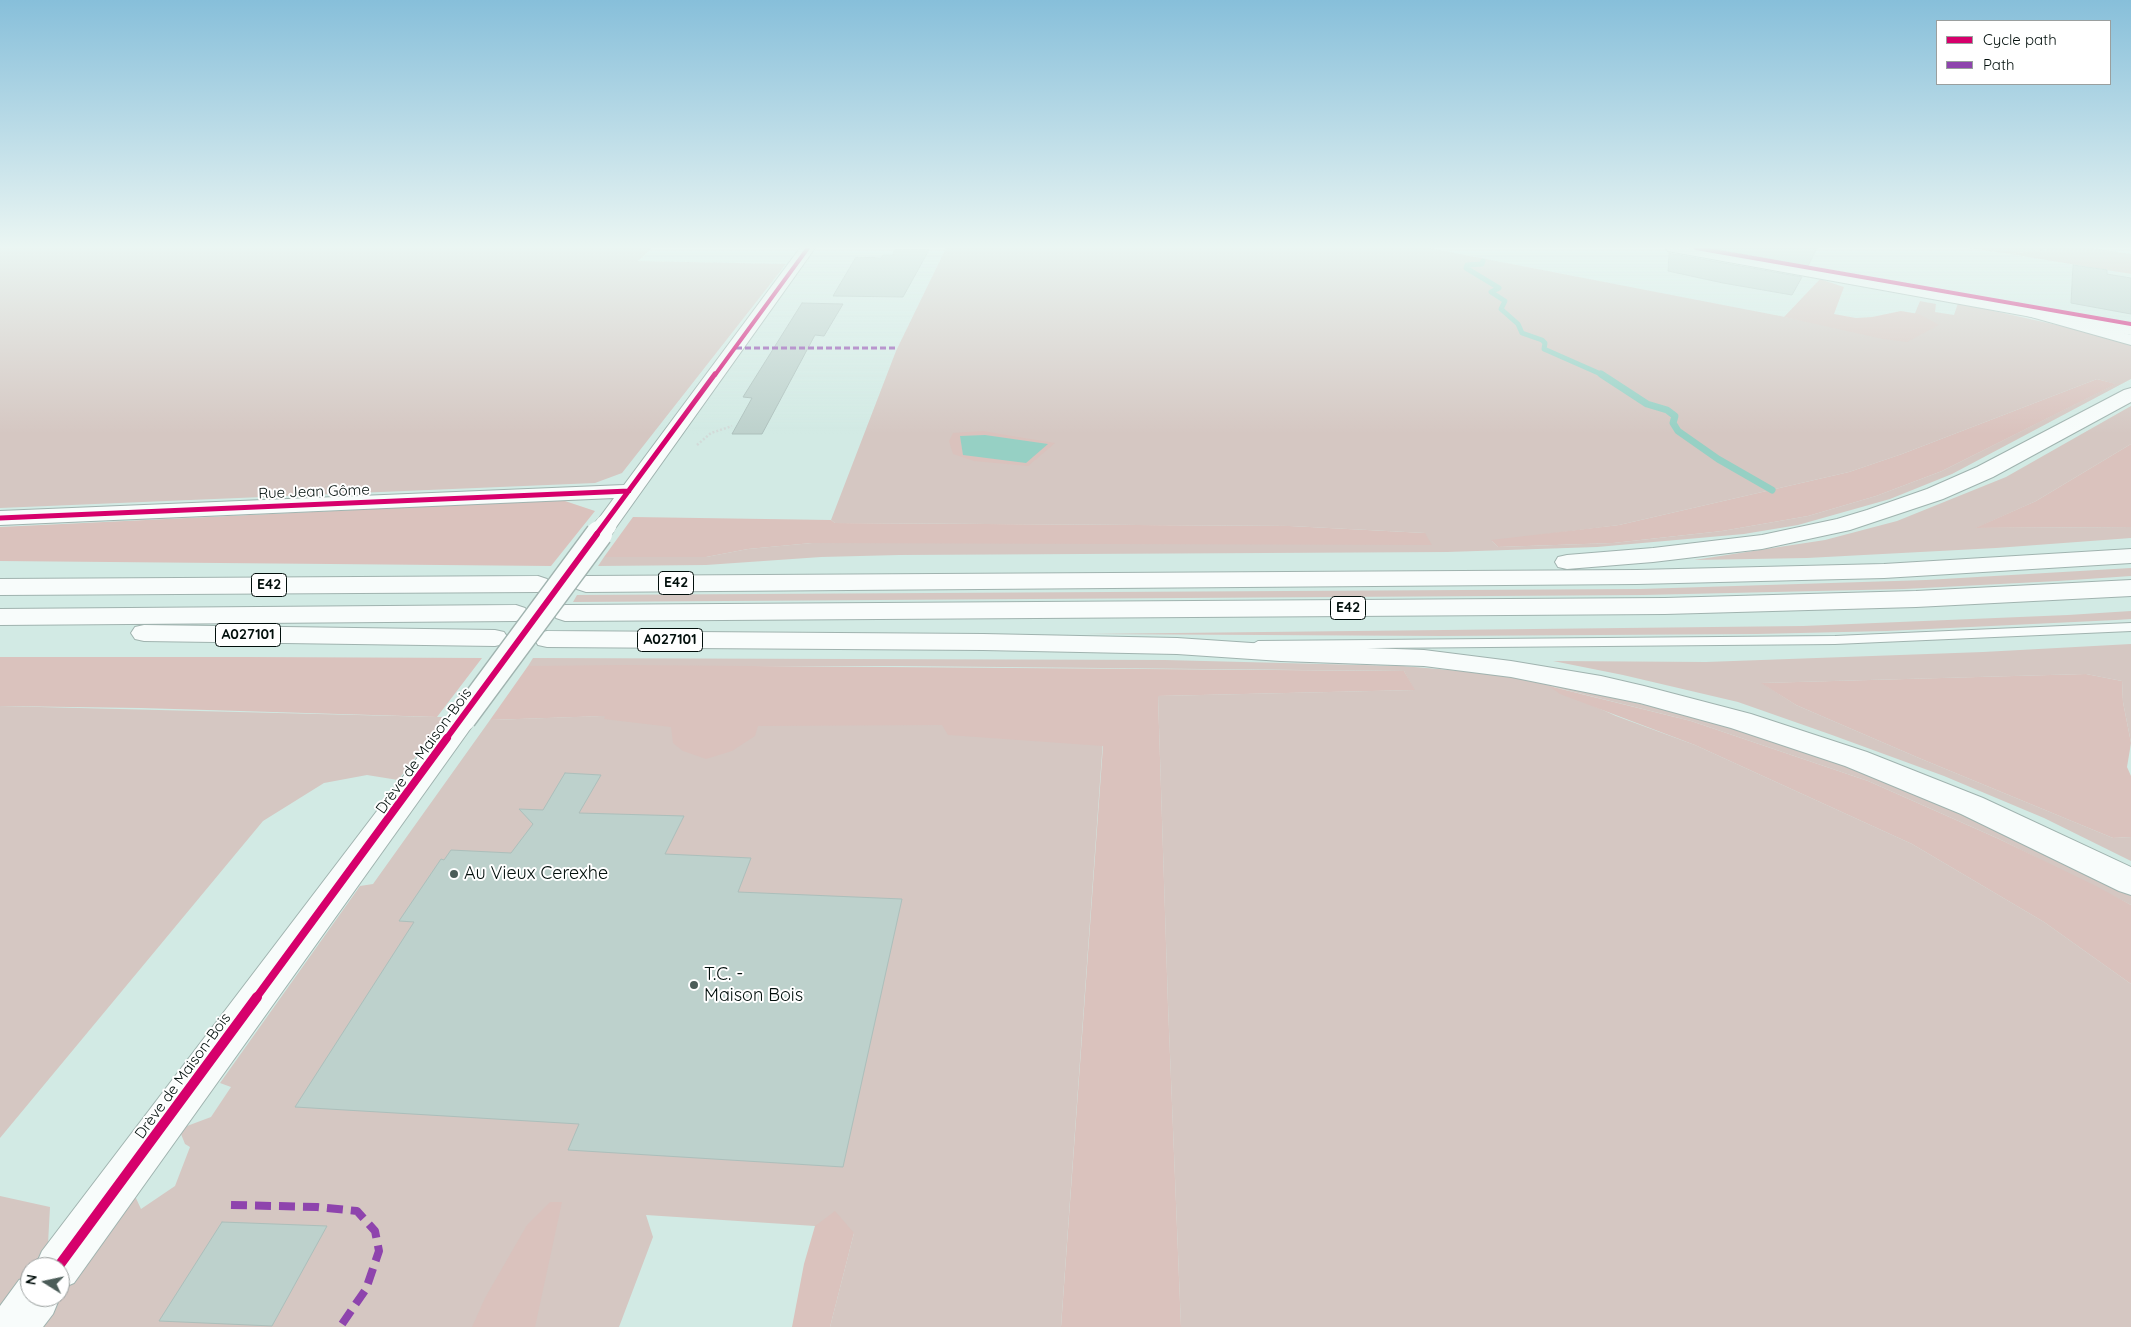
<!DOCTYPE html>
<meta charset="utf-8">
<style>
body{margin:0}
#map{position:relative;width:2131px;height:1327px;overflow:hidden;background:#d2eae4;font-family:Quicksand,sans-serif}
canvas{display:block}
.legend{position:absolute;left:1936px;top:20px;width:175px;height:65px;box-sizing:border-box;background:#fff;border:1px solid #9a9f9e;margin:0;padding:6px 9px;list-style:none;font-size:15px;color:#020f0c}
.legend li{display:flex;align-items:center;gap:10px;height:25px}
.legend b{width:25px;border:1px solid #9a9f9e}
.north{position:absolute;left:20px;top:1257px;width:50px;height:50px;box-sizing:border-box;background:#fff;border:1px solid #9a9f9e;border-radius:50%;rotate:280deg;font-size:14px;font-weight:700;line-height:20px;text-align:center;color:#020f0c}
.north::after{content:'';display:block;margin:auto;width:18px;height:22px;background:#4b5c58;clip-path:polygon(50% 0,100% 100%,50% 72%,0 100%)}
</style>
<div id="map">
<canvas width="2131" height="1327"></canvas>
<ul class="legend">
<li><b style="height:6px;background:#d6006c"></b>Cycle path</li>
<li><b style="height:6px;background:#8e44ad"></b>Path</li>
</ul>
<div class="north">N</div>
</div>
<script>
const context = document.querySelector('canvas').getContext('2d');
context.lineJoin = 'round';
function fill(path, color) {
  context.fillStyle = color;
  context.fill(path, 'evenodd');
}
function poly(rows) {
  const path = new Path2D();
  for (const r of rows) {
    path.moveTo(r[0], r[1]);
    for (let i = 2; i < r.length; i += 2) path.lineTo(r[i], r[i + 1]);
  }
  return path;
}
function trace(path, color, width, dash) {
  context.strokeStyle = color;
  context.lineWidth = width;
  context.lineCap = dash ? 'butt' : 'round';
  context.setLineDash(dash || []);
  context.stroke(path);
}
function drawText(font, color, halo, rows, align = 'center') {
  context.font = font + ' Quicksand,sans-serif';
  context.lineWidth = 4;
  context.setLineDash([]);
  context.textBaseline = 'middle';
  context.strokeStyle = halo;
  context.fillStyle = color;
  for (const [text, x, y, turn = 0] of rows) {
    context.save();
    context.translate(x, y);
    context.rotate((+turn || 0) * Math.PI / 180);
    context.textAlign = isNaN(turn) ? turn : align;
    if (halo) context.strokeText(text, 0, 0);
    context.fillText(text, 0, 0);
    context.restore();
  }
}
fill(poly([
 [0,248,652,248,638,261,786,264,622,473,595,483,0,508],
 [946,248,1429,248,1904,340,1920,301,1936,304,1935,312,1954,315,1958,303,2093,333,2131,345,2131,379,1952,474,1890,499,1798,525,1744,534,1597,547,1447,552,899,555,821,557,706,565,598,566,604,557,706,557,748,549,812,543,1122,543,1425,533,1290,526,835,523,831,520,896,351],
 [2097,379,2115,384,1942,471,1876,496,1808,516,1722,531,1613,543,1498,547,1492,541,1619,525,1849,472,1902,454],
 [1970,248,2057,248,2010,254],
 [2131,406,2131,444,2036,501,1976,528,2131,527,2131,538,1996,548,1807,558,1694,560,1825,540,1897,521,2006,477],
 [2131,568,2131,576,2058,581,1904,589,1643,595,573,602,577,595,1640,589,1926,580],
 [2131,611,2131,619,2116,620,1887,631,1757,634,1440,636,1085,634,1803,626,2068,615],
 [2131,644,2131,743,2123,702,2122,681,2086,674,1762,683,1796,705,1919,758,2113,838,2131,837,2131,861,2044,818,1944,776,1832,735,1738,702,1623,675,1553,661,1706,662,1983,652],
 [533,658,1165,660,1402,666,1474,672,1524,679,1580,689,1722,724,1850,767,1965,813,2131,893,2131,905,1999,839,1868,781,1691,721,1550,686,1616,716,1695,745,1912,844,2044,922,2131,984,2131,1327,1181,1327,1168,1005,1158,696,1414,690,1404,671,901,666,528,666],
 [1106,698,1061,1326,1068,1327,830,1327,854,1233,815,1226,646,1215,653,1237,619,1327,37,1327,135,1196,141,1209,175,1186,190,1147,185,1144,181,1134,187,1126,211,1117,231,1087,220,1083,360,886,373,884,490,720],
 [0,706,437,717,446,717,398,780,367,775,324,783,263,821,0,1138],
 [0,1196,50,1207,48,1244,0,1309]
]), '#d5c7c2');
fill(poly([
 [2057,248,2092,248,2131,254,2131,274,2010,254],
 [1820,279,1844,287,1834,314,1856,318,1872,317,1901,311,1919,314,1939,325,1907,342,1883,339,1784,317],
 [2097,379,2116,384,1942,471,1876,496,1808,516,1722,531,1613,543,1498,547,1491,540,1619,525,1849,472,1902,454],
 [984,431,1006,435,1055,443,1028,466,974,461,953,454,949,441,953,433],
 [985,435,1047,444,1048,444,963,455,960,436],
 [2131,444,2131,527,1975,528,2036,501],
 [562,500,595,511,551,566,0,561,0,527],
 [633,517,831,520,835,523,1290,526,1425,533,1432,545,812,543,748,549,706,557,604,557],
 [0,657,248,657,482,658,437,717,141,708,0,706],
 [623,665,1404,671,1415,690,1158,696,1168,1005,1181,1327,1061,1327,1103,746,948,735,942,725,758,726,755,736,732,751,706,759,683,751,673,743,671,727,604,719,605,716,490,720,528,666],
 [2086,674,2122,681,2123,702,2131,743,2127,767,2131,776,2131,837,2113,838,1919,758,1796,705,1761,683],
 [1549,686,1691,721,1868,781,1999,839,2096,886,2131,905,2131,984,2044,922,1912,844,1695,745,1560,694],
 [550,1202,562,1202,535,1327,472,1327,485,1298,527,1225],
 [835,1211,854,1233,830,1327,792,1327,804,1264,815,1226]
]), '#dac2bd');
fill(poly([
 [985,435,1048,444,1026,463,963,455,960,436]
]), '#96d0c4');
trace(poly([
 [1483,261,1482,264,1467,265,1466,268,1499,288,1491,292,1505,301,1501,309,1518,324,1522,333,1542,340,1545,343,1544,349,1603,375]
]), '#96d0c4', 5);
trace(poly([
 [1601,374,1647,404,1667,410,1675,416,1673,423,1678,431,1718,459,1772,490]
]), '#96d0c4', 7);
const building = poly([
 [1710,248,1817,248,1808,266,1710,248],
 [894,250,929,250,903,297,833,296,856,257,881,258,883,255,893,255,894,250],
 [1669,253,1673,254,1802,277,1792,295,1723,283,1668,271,1669,253],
 [2073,265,2107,270,2107,274,2131,278,2131,314,2071,303,2073,265],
 [802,303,843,304,824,336,815,335,762,434,732,434,752,398,743,397,802,303],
 [565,773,601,775,579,813,684,816,665,854,751,858,738,892,902,899,843,1167,568,1150,579,1124,295,1107,414,922,399,921,441,859,444,860,451,850,511,853,533,824,519,809,543,810,565,773],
 [222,1222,327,1226,272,1326,159,1321,222,1222]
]);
fill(building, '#bdd1cc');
trace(building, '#acbfbb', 1);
const lane = poly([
 [2131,623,2131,631,1835,644,1258,649,1251,645,1258,641,1835,636,2131,623]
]);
const street = poly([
 [800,248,815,248,614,530,606,532,598,530,594,525,614,498,0,525,0,511,624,485,800,248],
 [463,709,473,711,478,718,473,725,74,1283,60,1289,60,1267,35,1267,42,1251,453,711,463,709],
 [30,1276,30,1297,60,1297,53,1314,43,1327,0,1327,0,1306,19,1280,30,1276]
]);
const secondary = poly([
 [1666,248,1698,248,2131,325,2131,335,1673,252,1668,251,1666,248]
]);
const highway = poly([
 [2016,303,2131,335,2131,345,2010,311,2008,308,2010,305,2016,303],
 [2131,388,2131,402,1993,477,1943,499,1850,530,1762,549,1653,562,1567,569,1558,567,1555,562,1558,557,1567,555,1653,548,1762,535,1837,519,1867,510,1927,489,1977,467,2124,390,2131,388],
 [2131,549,2131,563,1884,578,1637,584,586,592,577,589,573,584,577,579,586,576,1637,570,1884,564,2131,549],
 [538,576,547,579,551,584,547,589,538,592,0,595,0,579,538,576],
 [2131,580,2131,596,1916,607,1665,614,565,621,556,618,552,613,556,608,565,605,1665,598,1916,591,2131,580],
 [516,605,525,608,529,613,525,618,516,621,0,625,0,609,516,605],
 [144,625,495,630,504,632,508,638,504,644,495,646,144,641,135,639,131,633,135,627,144,625],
 [547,631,983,634,1177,638,1281,645,1424,650,1511,661,1601,676,1644,686,1751,714,1867,752,1983,798,2131,867,2131,895,2119,891,1961,814,1845,766,1731,728,1640,703,1511,677,1424,666,1281,661,1177,654,983,650,547,647,538,645,534,639,538,633,547,631]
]);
trace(lane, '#a0b3af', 2);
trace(street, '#a0b3af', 2);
trace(secondary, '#a0b3af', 2);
trace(highway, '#a0b3af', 2);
trace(poly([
 [697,445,711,433,732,426]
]), '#d2dad8', 2.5, [2, 2]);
fill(lane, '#f8fcfb');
fill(street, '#f8fcfb');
fill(secondary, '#f8fcfb');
fill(highway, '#f8fcfb');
const streetBridgeFar1 = poly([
 [598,535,606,525]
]);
const streetBridge = poly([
 [463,718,599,534]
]);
trace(streetBridgeFar1, '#a0b3af', 22, []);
trace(streetBridge, '#a0b3af', 29, []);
trace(streetBridgeFar1, '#f8fcfb', 21);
trace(streetBridge, '#f8fcfb', 26);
trace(poly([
 [736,348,897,348]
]), '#8e44ad', 3, [6, 3]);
trace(poly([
 [231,1205,317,1207,357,1211,375,1231,379,1251,366,1289,340,1327]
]), '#8e44ad', 8, [16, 8]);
trace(poly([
 [1696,248,2131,324],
 [715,375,808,248]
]), '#d6006c', 4);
trace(poly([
 [0,518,629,491],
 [596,535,715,374]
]), '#d6006c', 5);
trace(poly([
 [446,739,597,534]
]), '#d6006c', 6);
trace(poly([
 [256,998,447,738]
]), '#d6006c', 8);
trace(poly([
 [58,1267,257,997]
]), '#d6006c', 10);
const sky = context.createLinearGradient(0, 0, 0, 434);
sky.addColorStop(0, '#87bfda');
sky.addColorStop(0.57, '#ebf6f3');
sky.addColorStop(1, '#ebf6f300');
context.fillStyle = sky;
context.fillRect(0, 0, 2131, 434);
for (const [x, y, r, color] of [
 [454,874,5,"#4b5c58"],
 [694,985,5,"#4b5c58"]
]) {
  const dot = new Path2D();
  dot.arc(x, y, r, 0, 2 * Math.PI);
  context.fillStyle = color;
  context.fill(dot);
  trace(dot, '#fff', 2);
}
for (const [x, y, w] of [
 [676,583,35],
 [269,585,35],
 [1348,608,35],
 [248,635,65],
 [670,640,65]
]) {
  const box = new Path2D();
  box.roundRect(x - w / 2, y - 11.5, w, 23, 4);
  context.fillStyle = '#fff';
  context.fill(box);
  trace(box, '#020f0c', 1);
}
drawText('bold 14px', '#020f0c', null, [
 ["E42",676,583],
 ["E42",269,585],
 ["E42",1348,608],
 ["A027101",248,635],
 ["A027101",670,640]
]);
drawText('15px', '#020f0c', '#fff', [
 ["Rue Jean Gôme",314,492,-2],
 ["Drève de Maison-Bois",424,751,-54],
 ["Drève de Maison-Bois",183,1076,-54]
]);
drawText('18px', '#020f0c', '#fff', [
 ["Au Vieux Cerexhe",464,874],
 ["T.C. -",704,975],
 ["Maison Bois",704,996]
], 'left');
</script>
